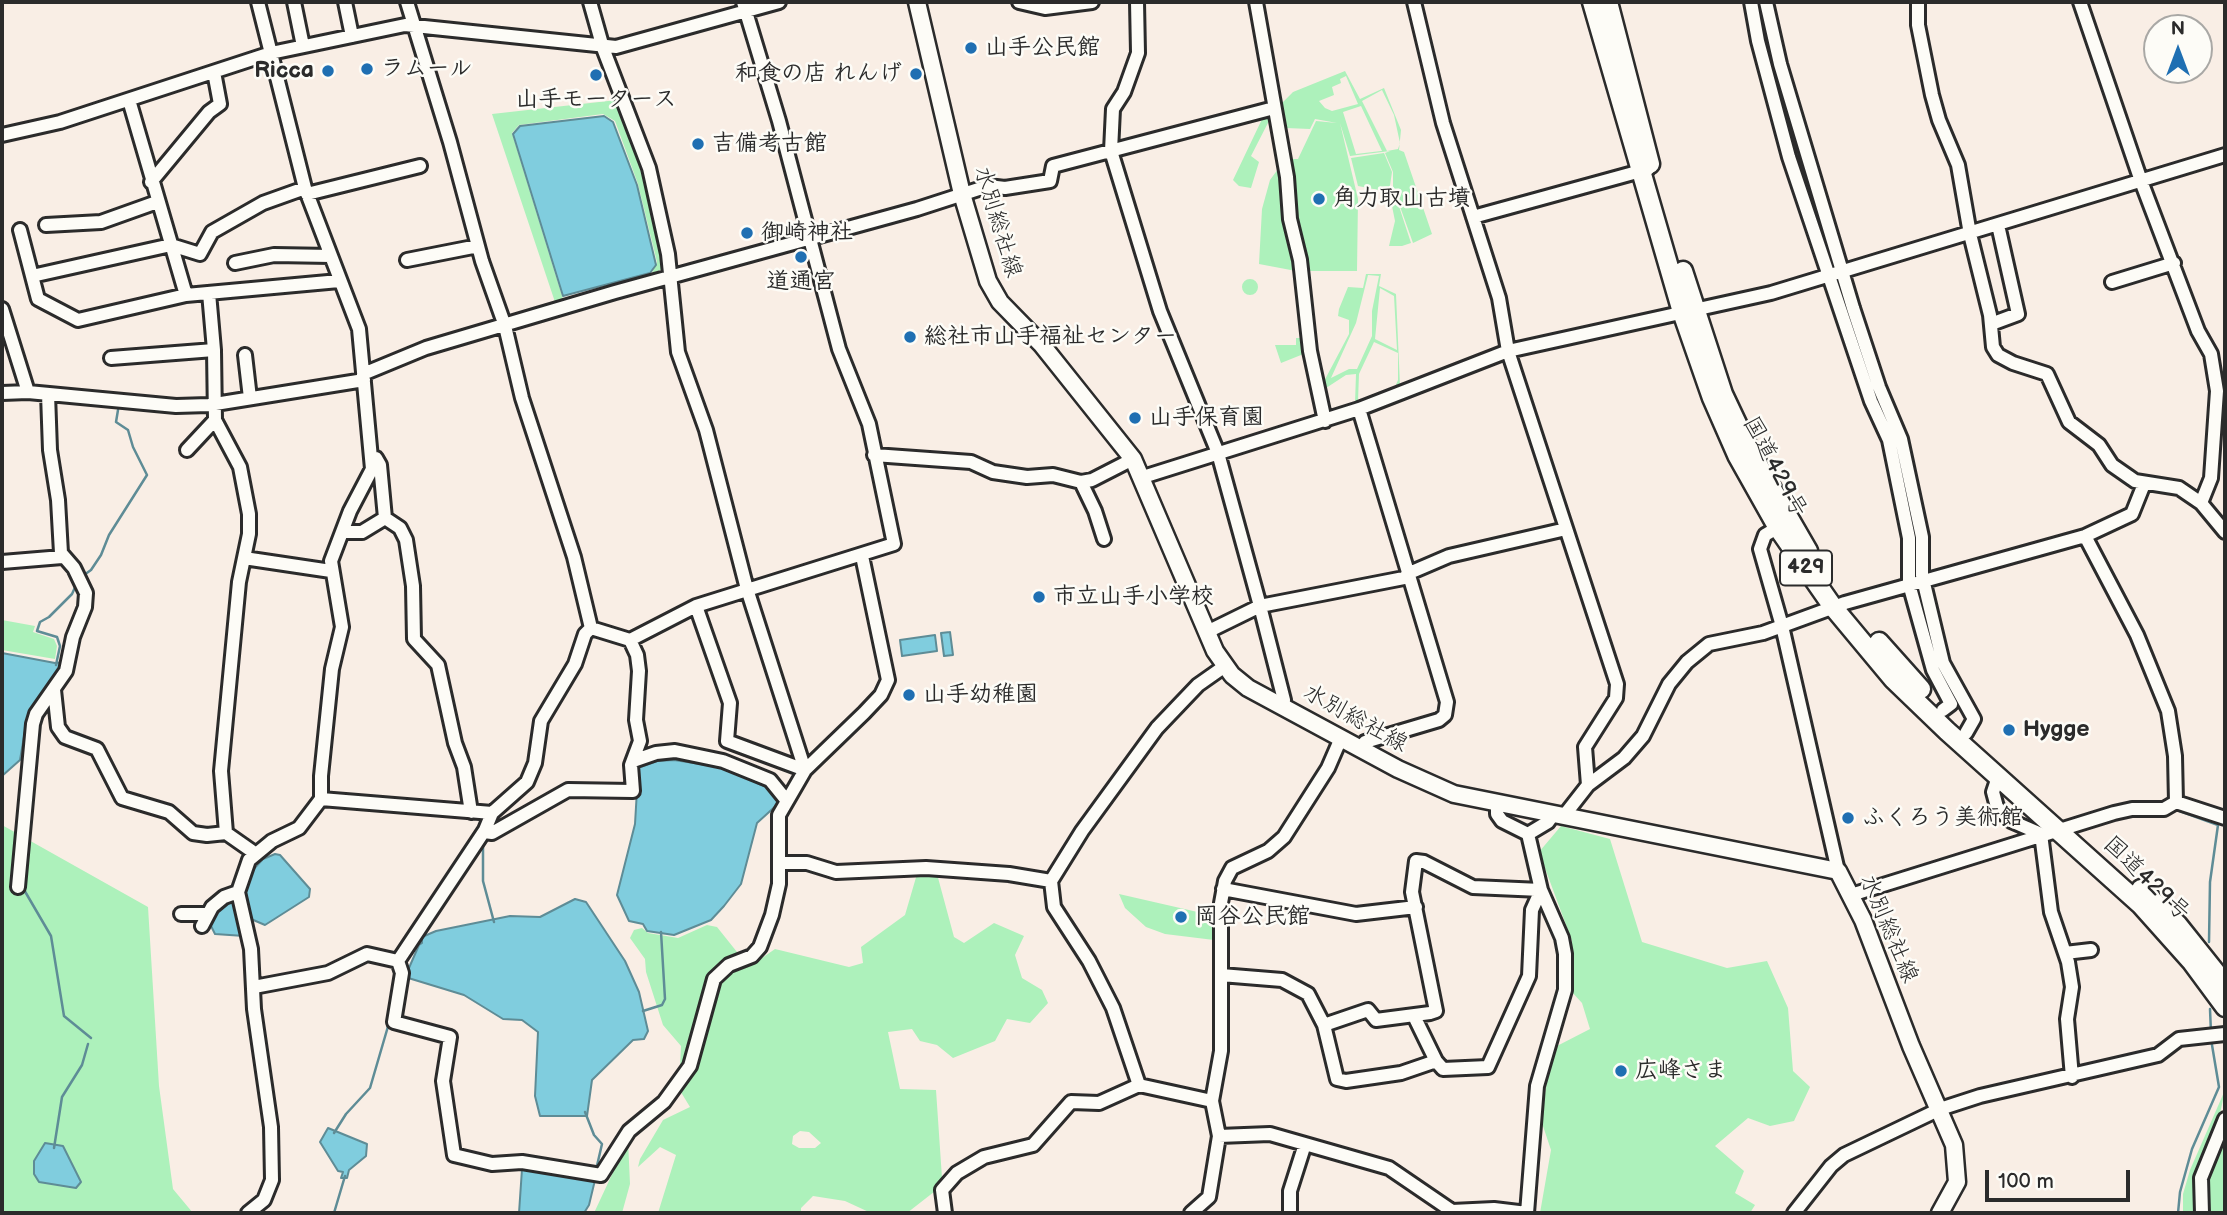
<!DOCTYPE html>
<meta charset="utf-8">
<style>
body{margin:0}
#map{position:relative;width:2227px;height:1215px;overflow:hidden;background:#f9eee5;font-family:"Balsamiq Sans",sans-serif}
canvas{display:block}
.frame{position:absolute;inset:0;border:4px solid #2b2b2b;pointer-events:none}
.north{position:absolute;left:2143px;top:14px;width:70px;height:70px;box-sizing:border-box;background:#fdfcf7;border:2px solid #a9a8a5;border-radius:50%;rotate:0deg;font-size:19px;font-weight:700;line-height:28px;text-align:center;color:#2b2b2b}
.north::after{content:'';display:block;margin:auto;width:24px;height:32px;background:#1f6fb2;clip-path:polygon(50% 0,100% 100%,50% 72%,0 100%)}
.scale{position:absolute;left:1985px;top:1170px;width:145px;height:32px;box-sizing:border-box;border:4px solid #2b2b2b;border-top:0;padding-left:9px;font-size:21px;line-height:24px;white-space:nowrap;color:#2b2b2b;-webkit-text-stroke:5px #fdfcf7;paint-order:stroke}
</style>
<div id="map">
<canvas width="2227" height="1215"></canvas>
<div class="frame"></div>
<div class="north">N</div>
<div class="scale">100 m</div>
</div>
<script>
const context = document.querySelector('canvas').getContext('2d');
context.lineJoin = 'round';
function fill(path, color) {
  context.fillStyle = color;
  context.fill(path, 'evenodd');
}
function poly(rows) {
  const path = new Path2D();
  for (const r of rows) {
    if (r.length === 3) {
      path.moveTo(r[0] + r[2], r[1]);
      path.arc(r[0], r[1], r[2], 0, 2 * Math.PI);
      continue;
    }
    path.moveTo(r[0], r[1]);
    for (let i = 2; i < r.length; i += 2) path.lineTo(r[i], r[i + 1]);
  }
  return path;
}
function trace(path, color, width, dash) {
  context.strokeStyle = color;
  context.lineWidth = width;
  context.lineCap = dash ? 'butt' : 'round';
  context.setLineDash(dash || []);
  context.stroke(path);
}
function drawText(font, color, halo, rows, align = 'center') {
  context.font = font + ' "Balsamiq Sans","Klee One",sans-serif';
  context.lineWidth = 5;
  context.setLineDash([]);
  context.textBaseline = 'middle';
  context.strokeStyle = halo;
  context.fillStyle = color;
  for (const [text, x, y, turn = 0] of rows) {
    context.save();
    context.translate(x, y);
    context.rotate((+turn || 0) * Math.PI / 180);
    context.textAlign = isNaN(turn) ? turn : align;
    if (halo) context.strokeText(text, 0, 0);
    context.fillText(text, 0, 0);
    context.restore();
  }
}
fill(poly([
 [1345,71,1360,99,1384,88,1401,130,1399,150,1404,152,1432,234,1413,243,1393,187,1393,172,1385,153,1390,151,1350,156,1340,123,1358,199,1357,271,1296,271,1259,264,1262,209,1270,180,1281,165,1288,159,1298,159,1316,121,1337,123,1315,119,1310,129,1286,128,1280,105,1293,92],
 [1346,76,1358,104,1332,111,1325,108,1319,101,1334,95,1332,87,1341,83,1340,79],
 [1382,90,1394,115,1400,143,1398,149,1387,151,1362,101],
 [1361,106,1382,151,1381,151,1356,154,1343,112],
 [617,100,645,179,663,269,652,273,657,262,638,184,615,121,603,114,519,125,512,133,563,299,555,302,492,114],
 [1264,115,1271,117,1251,156,1259,162,1251,188,1239,186,1233,180],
 [1384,153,1392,172,1389,192,1358,186,1351,158],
 [1394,191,1411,243,1402,246,1389,246,1395,221,1391,201,1391,193],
 [1366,274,1381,274,1379,286,1396,294,1400,386,1327,414,1321,387,1349,334,1349,320,1338,316,1339,309,1348,287,1363,288],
 [1368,275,1379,276,1372,311,1372,336,1357,369,1349,369,1331,378,1356,323],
 [1380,288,1394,296,1397,350,1375,339],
 [1374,342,1398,353,1398,380,1395,387,1358,401,1359,374],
 [1356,374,1355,403,1326,413,1323,390,1346,375],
 [1250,287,8],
 [1296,338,1305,338,1306,353,1281,363,1275,345,1296,345],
 [2,620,35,626,33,632,54,639,57,646,55,659,2,650],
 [2,825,148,907,159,1086,173,1189,193,1213,2,1213],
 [1561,826,1610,839,1642,942,1727,968,1767,961,1788,1008,1793,1071,1810,1087,1794,1121,1770,1126,1748,1118,1715,1146,1744,1171,1735,1193,1755,1205,1750,1213,1540,1213,1551,1150,1541,1120,1549,1068,1555,1047,1590,1029,1582,1003,1570,990,1572,941,1539,852],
 [917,874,937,874,954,937,964,943,994,923,1024,936,1015,955,1022,978,1042,990,1048,1003,1030,1023,1007,1019,995,1041,953,1058,937,1045,920,1041,912,1029,888,1032,900,1089,936,1090,942,1178,939,1188,907,1213,871,1213,845,1201,813,1196,801,1208,801,1213,658,1213,676,1155,660,1147,638,1167,640,1159,663,1120,690,1107,679,1089,681,1046,663,1025,646,972,645,959,630,938,634,930,642,928,648,933,678,938,707,925,717,927,749,967,775,949,849,967,863,963,861,947,905,915],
 [800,1131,809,1132,821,1143,815,1148,799,1148,792,1144,793,1136],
 [1119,894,1215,916,1214,940,1165,934,1146,927,1125,908],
 [2225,1090,2217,1128,2196,1179,2196,1213,2183,1213,2183,1194,2190,1170],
 [2225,1132,2225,1213,2206,1213,2206,1179],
 [628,1140,630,1184,622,1213,594,1213]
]), '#adf1bb');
const water = poly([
 [604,116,613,122,637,185,656,265,650,273,563,296,513,134,520,126,604,116],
 [950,632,953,655,944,656,941,633,950,632],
 [935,635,937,651,902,656,900,640,935,635],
 [2,653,55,663,64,662,27,719,20,760,2,776,2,653],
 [674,760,714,766,739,774,768,788,779,803,757,823,741,884,724,906,711,920,674,935,647,931,643,924,629,921,617,895,635,824,638,773,635,769,657,761,674,760],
 [275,854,280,855,310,889,309,897,265,925,251,919,245,888,249,874,263,859,275,854],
 [575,899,586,902,625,961,639,992,648,1031,644,1039,633,1040,592,1080,587,1116,540,1116,535,1096,538,1032,522,1020,503,1019,464,995,405,977,419,945,422,943,422,937,436,931,510,916,540,917,575,899],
 [232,900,244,936,215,934,210,924,220,905,232,900],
 [328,1128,367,1144,366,1156,349,1170,347,1178,341,1178,343,1172,338,1171,320,1142,328,1128],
 [45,1143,63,1146,81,1182,76,1188,39,1182,34,1174,34,1161,45,1143],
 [522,1169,595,1180,589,1205,584,1213,519,1213,522,1169]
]);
fill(water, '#80cdde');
trace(water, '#5e8c96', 2);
trace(poly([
 [1759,2,1798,160,1834,270],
 [1836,276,1843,296],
 [1906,492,1911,513],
 [84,575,91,570,101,555,109,535,147,475,133,447,128,430,116,422,118,410],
 [1919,589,1930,637],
 [56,665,60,646,57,637,37,631,40,622,49,617,72,594,77,583],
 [1945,679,1959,704],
 [2001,798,2008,810],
 [2174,809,2218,825,2210,882,2209,942],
 [2096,813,2130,802,2147,803],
 [483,845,483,881,494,922],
 [23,888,51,936,64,1016,91,1038],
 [2210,1009,2211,1033],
 [643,1011,662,1005,665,999,661,932],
 [585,1112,594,1135,602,1144,596,1170],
 [334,1133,346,1114,370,1088,389,1023],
 [54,1148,62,1097,82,1065,88,1044],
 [334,1213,345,1176],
 [2178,1213,2180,1192,2192,1149,2219,1087,2211,1039]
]), '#5e8c96', 2.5);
const minor = poly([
 [294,2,303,46],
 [345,2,352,36],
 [407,2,450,142,482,261,505,326,522,398,574,557,591,628],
 [1019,2,1045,8,1092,2],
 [1137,2,1138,53,1124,92,1113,109,1111,151,1160,311,1218,453,1260,606,1284,700,1282,706],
 [1256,2,1287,177,1290,219,1300,260,1310,351,1325,421],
 [1414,2,1443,123,1499,298,1508,351,1617,684,1616,698,1585,747,1588,785],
 [1751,2,1758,41,1789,157,1871,401,1889,440,1909,538,1909,584,1933,670,1951,704,1943,710],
 [1766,2,1780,64,1853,308,1879,387,1901,439,1922,537,1922,575,1943,663,1974,719,1966,733],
 [1918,2,1918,25,1932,95,1939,120,1958,165,1970,234,1990,315,1993,347,1998,355,2013,363,2047,374,2069,422,2099,445,2112,465,2135,481,2179,488,2201,503,2225,532],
 [2080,2,2141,181,2198,331,2211,354,2217,391,2211,478,2201,503],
 [129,100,186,295],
 [2,135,60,122,271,53,405,25,616,47,779,2],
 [151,182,209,112,220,104,214,72],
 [307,194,420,166],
 [1473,217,1648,169],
 [46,225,101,222,157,202],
 [20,230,38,299,78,320,186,295,339,281],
 [407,260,478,246],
 [235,263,274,255,331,256],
 [32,276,171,245,200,254,212,232,263,203,305,188],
 [2112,282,2174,263],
 [209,293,214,350],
 [2,309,28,392],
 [1991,324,2018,314,1998,225],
 [245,355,250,398],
 [111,358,214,350,215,420,240,467,249,514,249,534,239,582,221,771,226,833],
 [363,374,426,348,615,292,917,209,988,186,1005,188,1050,181,1053,166,1274,108],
 [2,393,28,392,176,406,209,405,364,380],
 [1359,409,1447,702,1445,715,1439,720,1365,742,1360,748],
 [187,450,215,420],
 [874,455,971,462,993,472,1027,477,1053,475,1081,482,1092,480,1133,459],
 [376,458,380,465,385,518,400,528,406,540,413,586,414,639,438,665,455,743,464,767,471,812],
 [1143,477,1359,409,1508,351,1771,293,2225,155],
 [1081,482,1095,511,1104,539],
 [1782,525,1765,535,1760,549,1782,626,1838,871],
 [342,532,362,532,385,518],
 [244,558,331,571],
 [2,562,62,557],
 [1407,574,1449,556,1566,529],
 [696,606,730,703,727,741,805,770,864,713,881,695,888,680,862,556],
 [591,628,630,640,696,606,894,544,869,424,839,349,779,121,743,2],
 [1207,632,1260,606,1409,577],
 [54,690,58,727,65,737,97,749,122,798,169,812,193,833,207,835,226,833,256,854],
 [1341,738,1328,768,1284,837,1268,851,1232,868,1225,881,1221,903,1221,1051,1212,1101,1219,1136,1270,1134,1389,1168,1452,1211,1494,1209,1527,1213],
 [633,761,656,753,675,751,723,761,770,780,787,801],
 [1998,777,1993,792,1997,807,2011,821,2041,834,2051,912,2068,962,2072,987,2067,1019,2072,1077],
 [321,799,492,813],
 [2176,802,2225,818],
 [1497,804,1497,814,1502,821,1528,834,1541,890,1562,938,1565,954,1565,990,1537,1086,1527,1213],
 [1563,817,1588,785,1624,758,1643,736,1669,684,1687,662,1709,644,1763,633,1845,603,2085,536,2132,514,2144,484],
 [484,832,492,833,568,790,633,791,631,765,640,741,636,720,639,671,637,655,630,640],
 [1528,834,1548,822,1553,815],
 [781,863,807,863,836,872,926,868,1009,874,1051,881],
 [18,887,33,724,36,714,66,671,73,637,85,607,86,593,74,568,61,553,58,500,50,450,48,394],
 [1223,889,1356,914,1416,907],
 [1851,895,2114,813,2132,809,2164,809,2176,802,2175,756,2168,711,2137,635,2085,536],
 [181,914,207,914],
 [202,926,212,907,224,897,238,892],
 [2065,953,2091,950],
 [398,961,402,973,394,1022,450,1037,443,1081,454,1155,492,1164,522,1162,601,1175,629,1131,664,1102,690,1066,714,979,729,965,752,956,760,947,772,915,779,884,779,815,805,770,747,589,706,430,678,352,668,254,649,168,603,48,590,2],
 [398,961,485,830,492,813,527,782,535,763,541,721,575,664,585,634,591,628],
 [1221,975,1282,980,1308,994,1324,1025,1368,1010,1376,1020,1430,1013,1436,1011,1412,892,1416,861,1424,862,1473,887,1541,890],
 [254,987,328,973,367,954,398,961],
 [1414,1016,1436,1061],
 [1324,1025,1337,1079,1346,1081,1401,1073,1436,1061,1443,1069,1488,1067,1529,976,1532,910,1541,890],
 [1139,1085,1113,1008,1089,961,1054,907,1051,881,1082,831,1157,728,1198,685,1225,666],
 [248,1213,264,1200,272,1180,271,1127,254,1009,251,949,238,892,249,860,272,841,299,828,321,799,321,776,332,669,342,627,331,561,350,511,372,469,359,329,305,188,258,2],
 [945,1213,942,1190,957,1173,984,1157,1033,1145,1071,1102,1099,1103,1139,1085,1212,1101],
 [1191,1213,1209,1197,1219,1136],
 [1290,1213,1290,1191,1305,1144],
 [1794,1213,1831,1166,1844,1155,1940,1109,1980,1096,2158,1055,2179,1039,2225,1034],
 [2202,1213,2201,1178,2225,1119]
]);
const major = poly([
 [917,2,962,194,988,281,1000,302,1042,345,1133,459,1215,651,1232,675,1248,688,1398,769,1454,794,1838,871,1863,920,1911,1046,1954,1145,1957,1182,1940,1213]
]);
const highway = poly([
 [1592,2,1682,312,1712,398,1737,455,1778,528,1833,607,1893,679,1947,731,2141,905,2191,961,2225,1007],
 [1608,2,1650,164],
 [1683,271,1723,394,1749,449,1808,551],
 [1879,642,1921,689],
 [2141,889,2178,925,2225,984]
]);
trace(minor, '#2b2b2b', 18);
trace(major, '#2b2b2b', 21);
trace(highway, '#2b2b2b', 23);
trace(minor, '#fdfcf7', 12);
trace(major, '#fdfcf7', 16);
trace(highway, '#fdfcf7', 18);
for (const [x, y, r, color] of [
 [971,48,7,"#1f6fb2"],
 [367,69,7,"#1f6fb2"],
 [328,71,7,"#1f6fb2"],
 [916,74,7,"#1f6fb2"],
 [596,75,7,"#1f6fb2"],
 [698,144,7,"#1f6fb2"],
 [1319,199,7,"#1f6fb2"],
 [747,233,7,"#1f6fb2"],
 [801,257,7,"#1f6fb2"],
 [910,337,7,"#1f6fb2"],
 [1135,418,7,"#1f6fb2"],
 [1039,597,7,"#1f6fb2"],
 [909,695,7,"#1f6fb2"],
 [2009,730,7,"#1f6fb2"],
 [1848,818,7,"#1f6fb2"],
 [1181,917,7,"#1f6fb2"],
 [1621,1071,7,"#1f6fb2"]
]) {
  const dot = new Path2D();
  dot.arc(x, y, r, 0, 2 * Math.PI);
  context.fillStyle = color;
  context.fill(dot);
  trace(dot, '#fdfcf7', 2.5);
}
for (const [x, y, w] of [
 [1806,568,52]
]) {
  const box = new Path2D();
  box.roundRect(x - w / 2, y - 17.5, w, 35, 5);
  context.fillStyle = '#fdfcf7';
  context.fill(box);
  trace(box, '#2b2b2b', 2);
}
drawText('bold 21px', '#2b2b2b', null, [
 ["429",1806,568]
]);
drawText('bold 23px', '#2b2b2b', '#fdfcf7', [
 ["山手公民館",985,48],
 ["ラムール",381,69],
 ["Ricca",314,71,"right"],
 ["和食の店 れんげ",902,74,"right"],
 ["山手モータース",596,100,"center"],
 ["吉備考古館",712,144],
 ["角力取山古墳",1333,199],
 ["御崎神社",761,233],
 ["道通宮",801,282,"center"],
 ["総社市山手福祉センター",924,337],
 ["山手保育園",1149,418],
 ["市立山手小学校",1053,597],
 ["山手幼稚園",923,695],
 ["Hygge",2023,730],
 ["ふくろう美術館",1862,818],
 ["岡谷公民館",1195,917],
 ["広峰さま",1635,1071]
], 'left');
drawText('23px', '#2b2b2b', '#fdfcf7', [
 ["水別総社線",997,222,73],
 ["国道429号",1774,467,62],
 ["水別総社線",1355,719,29],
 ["国道429号",2146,879,44],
 ["水別総社線",1888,929,67]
]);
</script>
